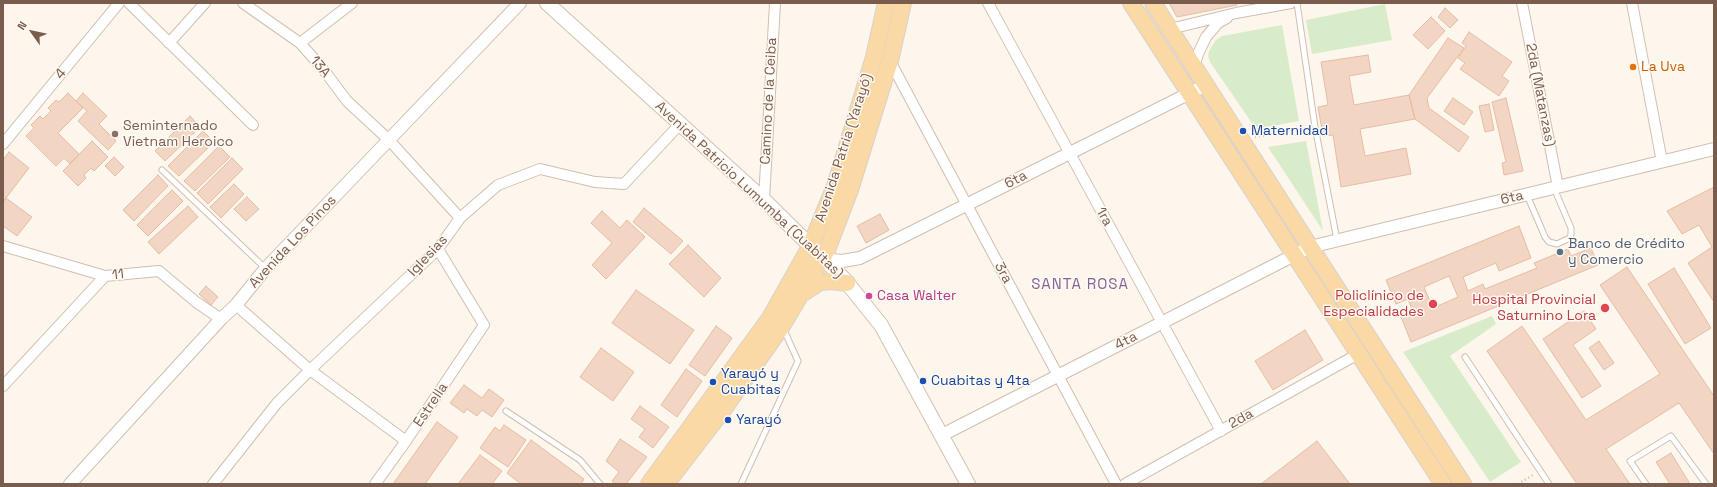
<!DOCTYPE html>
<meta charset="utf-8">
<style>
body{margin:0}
#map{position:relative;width:1717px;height:487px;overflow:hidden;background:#fdf6ec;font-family:"Space Grotesk",sans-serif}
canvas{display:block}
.frame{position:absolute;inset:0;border:4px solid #7a5c4d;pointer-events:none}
.north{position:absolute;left:12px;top:12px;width:40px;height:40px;-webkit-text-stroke:3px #fffaf3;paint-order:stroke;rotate:303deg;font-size:11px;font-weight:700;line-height:16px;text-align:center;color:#7a5c4d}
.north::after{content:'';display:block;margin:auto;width:14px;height:18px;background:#7a5c4d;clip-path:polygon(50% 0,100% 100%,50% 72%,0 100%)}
</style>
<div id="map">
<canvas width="1717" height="487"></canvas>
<div class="frame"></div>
<div class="north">N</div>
</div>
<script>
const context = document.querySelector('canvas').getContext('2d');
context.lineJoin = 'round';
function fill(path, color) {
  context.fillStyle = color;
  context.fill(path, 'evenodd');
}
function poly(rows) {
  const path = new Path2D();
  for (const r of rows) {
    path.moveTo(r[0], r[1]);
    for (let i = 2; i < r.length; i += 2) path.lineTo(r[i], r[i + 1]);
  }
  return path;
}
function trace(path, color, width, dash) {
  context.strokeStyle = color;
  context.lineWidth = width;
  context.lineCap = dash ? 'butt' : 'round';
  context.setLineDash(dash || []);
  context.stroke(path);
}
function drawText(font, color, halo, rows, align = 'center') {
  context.font = font + ' "Space Grotesk",sans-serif';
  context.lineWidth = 3;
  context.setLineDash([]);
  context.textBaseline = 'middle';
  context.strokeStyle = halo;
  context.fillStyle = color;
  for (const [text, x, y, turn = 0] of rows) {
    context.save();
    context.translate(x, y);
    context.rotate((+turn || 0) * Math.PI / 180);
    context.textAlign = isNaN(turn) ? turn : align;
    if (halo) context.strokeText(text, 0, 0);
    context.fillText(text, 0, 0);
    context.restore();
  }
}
fill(poly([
 [1385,4,1392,40,1312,54,1306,20],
 [1282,25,1299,121,1256,129,1210,62,1208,56,1209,51,1216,40,1222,36],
 [1306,141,1323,231,1268,147],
 [1492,316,1496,324,1450,356,1521,462,1490,482,1403,352]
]), '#d8ecc9');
const building = poly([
 [1169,3,1237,3,1237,5,1177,17,1169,3],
 [1445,8,1458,20,1450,28,1438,17,1445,8],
 [1431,17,1445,31,1428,49,1413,35,1431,17],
 [1469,32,1512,62,1502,76,1509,81,1499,96,1460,69,1465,63,1458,58,1466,46,1462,43,1469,32],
 [1448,38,1464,48,1427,98,1429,108,1469,137,1459,152,1415,119,1409,95,1448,38],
 [1368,55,1371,72,1349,76,1354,105,1409,95,1415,119,1360,129,1365,156,1406,148,1411,174,1341,187,1333,135,1323,136,1318,107,1328,105,1321,62,1368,55],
 [68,93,83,108,58,133,79,154,70,164,64,158,56,166,26,136,34,128,31,125,40,116,43,119,51,111,48,108,56,100,59,102,68,93],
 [83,93,107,116,99,124,116,141,108,150,78,121,87,111,76,101,83,93],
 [1453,98,1473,112,1464,125,1444,111,1453,98],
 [1506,98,1523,171,1504,175,1502,163,1506,162,1492,102,1506,98],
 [1489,104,1494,130,1485,132,1479,106,1489,104],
 [190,116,200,127,165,161,155,151,190,116],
 [203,131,214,142,179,176,168,166,203,131],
 [92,141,108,157,94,171,91,168,84,175,86,178,78,186,63,171,92,141],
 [219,146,230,157,195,191,184,181,219,146],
 [9,152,29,168,3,202,3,160,9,152],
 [114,157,124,167,115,176,105,166,114,157],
 [232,158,243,169,208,204,197,193,232,158],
 [158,175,168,186,134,221,123,210,158,175],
 [234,184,244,194,221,218,210,207,234,184],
 [1714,187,1714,302,1688,263,1712,247,1699,225,1682,234,1667,211,1714,187],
 [172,190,183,201,148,236,137,225,172,190],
 [247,197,259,209,246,221,234,209,247,197],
 [6,198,32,217,17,236,3,226,3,202,6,198],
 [188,206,198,217,159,254,148,242,188,206],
 [644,208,683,241,671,254,633,222,644,208],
 [602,211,620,228,627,220,645,237,606,279,592,265,612,243,591,223,602,211],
 [880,214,889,230,866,243,857,226,880,214],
 [1519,226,1531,258,1499,271,1496,263,1463,277,1468,291,1483,284,1485,289,1537,268,1534,263,1568,249,1571,256,1591,248,1598,265,1411,342,1401,317,1413,312,1408,299,1396,304,1386,280,1519,226],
 [1449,276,1458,297,1433,308,1424,287,1449,276],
 [688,245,721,278,704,297,669,264,688,245],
 [1627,267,1714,396,1714,454,1679,403,1606,449,1630,484,1577,484,1487,351,1522,326,1586,420,1660,374,1600,285,1627,267],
 [1674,268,1711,328,1685,344,1648,284,1674,268],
 [206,286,218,297,211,305,199,294,206,286],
 [636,290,694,330,670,364,612,323,636,290],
 [1584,311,1596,329,1573,345,1601,386,1582,398,1543,339,1584,311],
 [716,326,732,338,705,376,689,365,716,326],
 [1305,330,1323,360,1273,390,1255,361,1305,330],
 [1599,341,1614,363,1604,370,1589,348,1599,341],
 [601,348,634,372,613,401,580,377,601,348],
 [686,369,702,381,677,417,661,405,686,369],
 [464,385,482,398,489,389,504,400,492,417,482,410,477,416,467,409,464,413,450,403,464,385],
 [640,406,669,427,653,448,639,437,645,429,631,419,640,406],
 [437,422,458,437,425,484,393,484,437,422],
 [504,425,526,440,508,467,480,448,495,427,500,431,504,425],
 [620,439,647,457,626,484,615,484,612,481,619,472,606,461,620,439],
 [531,440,584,479,581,484,521,484,507,473,531,440],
 [1317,441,1350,484,1261,484,1317,441],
 [1671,453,1690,484,1670,484,1656,462,1671,453],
 [480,455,502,471,492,484,458,484,480,455]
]);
fill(building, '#f3d5c3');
trace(building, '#e6bba3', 1);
const service = poly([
 [1297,3,1315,127,1337,240],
 [162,170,265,268],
 [1527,195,1545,237,1549,242,1557,244,1570,238,1571,234,1571,228,1554,188],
 [1465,357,1549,484],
 [506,411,580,460,600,484],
 [741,484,798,361,783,328],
 [1646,484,1630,461,1671,436,1706,484]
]);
const minor = poly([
 [129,3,253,125],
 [243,3,300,43,323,69,347,101,389,140,460,218],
 [988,3,1221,431],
 [1522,3,1558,187],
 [1632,3,1662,162],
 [1170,29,1236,13,1291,3],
 [169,43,205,3],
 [300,43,352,3],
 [890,61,1116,484],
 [1194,67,1198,54,1206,37,1218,23,1227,18],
 [3,144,119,3],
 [764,200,775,3],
 [3,246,105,276,159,271,196,302,221,319],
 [236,305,310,370,406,441],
 [3,386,105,276],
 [213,484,277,403,310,370,438,249,460,218,498,185,540,169,595,182,624,184,681,123],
 [375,484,406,441,484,325,438,249],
 [1125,484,1358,354]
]);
const tertiary = poly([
 [822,259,842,261,860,258,1206,85],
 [942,435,1310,247,1714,149],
 [70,484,221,319,236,305,266,268,520,3]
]);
const secondary = poly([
 [547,3,764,200,844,279,881,325,968,484]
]);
const primary = poly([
 [1131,3,1443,484],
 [1153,3,1463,484],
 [803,293,820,282,831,281,847,283],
 [649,484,770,318,810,247,835,186,874,57,886,3],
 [666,484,723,410,782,326,827,250,850,190,890,61,903,3]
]);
trace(service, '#d1beb0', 7);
trace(minor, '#d1beb0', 12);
trace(tertiary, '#d1beb0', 14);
trace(secondary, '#d6c0b0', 16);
trace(primary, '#dad1cd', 18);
trace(poly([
 [1255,137,1307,128],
 [1518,484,1533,475]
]), '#d9b8a5', 2.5, [1, 3]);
trace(service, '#fff', 5);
trace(minor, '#fff', 10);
trace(tertiary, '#fff', 12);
trace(secondary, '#fff', 14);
trace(primary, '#fbd9a5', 16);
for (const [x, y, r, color] of [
 [1633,67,4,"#e8710a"],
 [1243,131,4,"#1a4fb4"],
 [115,134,4,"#8d6e63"],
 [1560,252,4,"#5c6f8a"],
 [869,296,4,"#d1479c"],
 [1433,304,5,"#e0444e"],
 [1605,308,5,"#e0444e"],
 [923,381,4,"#1a4fb4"],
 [713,382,4,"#1a4fb4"],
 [728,420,4,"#1a4fb4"]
]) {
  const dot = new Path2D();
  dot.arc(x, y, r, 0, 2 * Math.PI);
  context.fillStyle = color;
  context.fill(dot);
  trace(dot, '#fffaf3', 1.5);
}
drawText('14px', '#7a5c4d', '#fffaf3', [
 ["13A",320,67,51],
 ["4",61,74,-50],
 ["2da (Matanzas)",1540,95,79],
 ["Camino de la Ceiba",769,101,-87],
 ["Avenida Patria (Yarayó)",844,148,-72],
 ["6ta",1016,180,-27],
 ["Avenida Patricio Lumumba (Cuabitas)",749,190,43],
 ["6ta",1512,198,-13],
 ["1ra",1104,217,61],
 ["Avenida Los Pinos",293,242,-47],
 ["Iglesias",428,256,-47],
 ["3ra",1003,273,62],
 ["11",118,275,-6],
 ["4ta",1126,341,-27],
 ["Estrella",431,405,-56],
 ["2da",1241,419,-29]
]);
drawText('14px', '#c56008', '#fffaf3', [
 ["La Uva",1641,67]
], 'left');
drawText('14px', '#785e54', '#fffaf3', [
 ["Seminternado",123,126],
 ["Vietnam Heroico",123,142]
], 'left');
drawText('14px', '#164399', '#fffaf3', [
 ["Maternidad",1251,131],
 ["Yarayó y",721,374],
 ["Cuabitas",721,390],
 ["Cuabitas y 4ta",931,381],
 ["Yarayó",736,420]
], 'left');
drawText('14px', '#4e5e75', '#fffaf3', [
 ["Banco de Crédito",1568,244],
 ["y Comercio",1568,260]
], 'left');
drawText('14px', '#b23c85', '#fffaf3', [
 ["Casa Walter",877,296]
], 'left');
drawText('14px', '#be3a42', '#fffaf3', [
 ["Policlínico de",1424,296],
 ["Especialidades",1424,312],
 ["Hospital Provincial",1596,300],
 ["Saturnino Lora",1596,316]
], 'right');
context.letterSpacing = '1px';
drawText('15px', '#846695', '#fffaf3', [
 ["SANTA ROSA",1080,285]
]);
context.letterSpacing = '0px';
</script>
